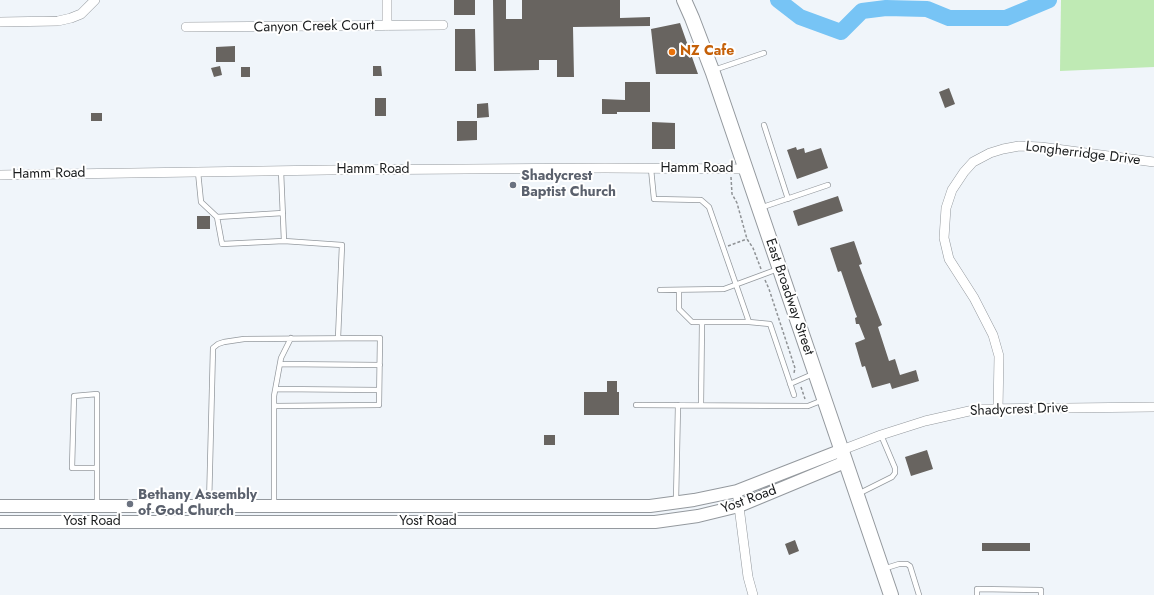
<!DOCTYPE html>
<style>
body{margin:0}
canvas{display:block;background:#f0f5fa}
</style>
<canvas width="1154" height="595"></canvas>
<script>
const context = document.querySelector('canvas').getContext('2d');
context.lineJoin = 'round';
function fill(path, color) {
  context.fillStyle = color;
  context.fill(path, 'evenodd');
}
function poly(rows) {
  const path = new Path2D();
  for (const r of rows) {
    path.moveTo(r[0], r[1]);
    for (let i = 2; i < r.length; i += 2) path.lineTo(r[i], r[i + 1]);
  }
  return path;
}
function trace(path, color, width, dash) {
  context.strokeStyle = color;
  context.lineWidth = width;
  context.lineCap = dash ? 'butt' : 'round';
  context.setLineDash(dash || []);
  context.stroke(path);
}
function drawText(font, color, halo, rows, align = 'center') {
  context.font = font + ' Jost,sans-serif';
  context.lineWidth = 4;
  context.setLineDash([]);
  context.textBaseline = 'middle';
  context.strokeStyle = halo;
  context.fillStyle = color;
  for (const [text, x, y, turn = 0] of rows) {
    context.save();
    context.translate(x, y);
    context.rotate((+turn || 0) * Math.PI / 180);
    context.textAlign = isNaN(turn) ? turn : align;
    if (halo) context.strokeText(text, 0, 0);
    context.fillText(text, 0, 0);
    context.restore();
  }
}
fill(poly([
 [1061,0,1154,0,1154,67,1060,71]
]), '#bfeab4');
trace(poly([
 [778,0,800,17,841,32,862,11,886,8,927,9,949,18,1006,18,1049,0]
]), '#77c4f5', 16);
fill(poly([
 [454,0,475,0,475,15,454,15],
 [493,0,506,0,506,19,522,19,522,0,620,0,620,18,650,17,650,26,573,27,574,77,557,77,557,60,539,60,539,70,494,71],
 [680,23,698,74,656,74,651,29],
 [455,29,475,29,476,71,455,71],
 [235,46,235,62,216,62,216,47],
 [220,66,222,75,214,77,211,68],
 [373,66,381,66,382,76,373,76],
 [241,67,250,67,250,77,241,77],
 [625,82,650,82,650,112,617,112,617,114,602,114,602,99,625,100],
 [949,88,955,104,945,108,939,92],
 [375,98,386,98,386,116,375,116],
 [488,103,489,117,477,118,477,104],
 [91,113,102,113,102,121,91,121],
 [457,121,477,121,477,140,457,141],
 [652,122,675,123,675,149,652,149],
 [796,147,797,150,804,148,805,153,821,148,828,168,797,179,787,150],
 [838,196,843,211,798,226,793,211],
 [197,216,210,216,210,229,197,229],
 [854,241,862,264,859,265,882,325,878,327,889,361,895,359,900,375,916,370,919,381,892,389,890,383,872,388,865,366,862,367,855,343,865,339,859,324,856,324,855,318,857,317,854,309,841,271,838,272,830,248],
 [607,381,617,381,617,392,619,392,619,415,584,415,584,392,607,392],
 [544,435,555,435,555,445,544,445],
 [927,450,933,469,911,476,905,457],
 [795,540,799,551,789,555,785,544],
 [982,543,1030,543,1030,551,982,551]
]), '#686460');
const lane = poly([
 [714,70,764,53],
 [764,125,788,199],
 [651,169,654,199,701,200,709,207,749,322],
 [281,171,284,241,342,245,338,338],
 [198,172,201,202,217,217],
 [760,208,828,185],
 [283,213,217,217,222,244,284,241],
 [660,290,724,289,778,269],
 [679,290,679,309,692,322,749,322,770,324,794,395],
 [280,364,380,365],
 [790,384,813,374],
 [276,389,379,390],
 [636,405,808,406,823,400],
 [701,405,702,322],
 [97,468,72,468,74,396,97,394,97,504],
 [858,494,892,477,895,473,895,468,881,435],
 [676,501,678,405],
 [274,504,274,396,281,358,291,338],
 [209,505,213,348,218,344,224,342,244,339,380,338,379,405,274,406],
 [883,569,899,564,907,564,910,566,919,595],
 [977,595,977,589,1041,590,1041,595]
]);
const street = poly([
 [387,0,387,26],
 [0,22,58,21,71,18,81,14,95,0],
 [186,27,443,25],
 [0,175,328,170,605,168,745,169],
 [998,410,999,356,993,335,974,298,949,259,944,238,946,208,952,190,964,172,973,162,990,153,1003,149,1019,146,1041,147,1154,162],
 [842,450,881,435,925,421,978,409,1154,407],
 [737,491,748,577,753,595]
]);
const secondary = poly([
 [0,506,650,506,694,500,737,491,842,450],
 [0,522,655,522,698,516,739,506,845,462]
]);
const primary = poly([
 [684,0,692,18,713,73,891,595]
]);
trace(lane, '#94999e', 6);
trace(street, '#94999e', 10);
trace(secondary, '#94999e', 14);
trace(primary, '#94999e', 16);
trace(poly([
 [731,177,732,194,737,203,747,239,753,248,761,269],
 [728,246,747,239],
 [765,280,769,289,795,368,794,373],
 [801,387,805,399]
]), '#8f9295', 1.5, [3, 2]);
trace(lane, '#fff', 4.5);
trace(street, '#fff', 9);
trace(secondary, '#fff', 12);
trace(primary, '#fff', 14);
for (const [x, y, r, color] of [
 [672,52,4,"#e8710a"],
 [513,185,4,"#6b7280"],
 [130,504,4,"#6b7280"]
]) {
  const dot = new Path2D();
  dot.arc(x, y, r, 0, 2 * Math.PI);
  context.fillStyle = color;
  context.fill(dot);
  trace(dot, '#fff', 1.5);
}
drawText('14px', '#191b1c', '#fff', [
 ["Canyon Creek Court",314,27,-1],
 ["Longherridge Drive",1083,154,7],
 ["Hamm Road",697,169],
 ["Hamm Road",373,170],
 ["Hamm Road",49,174,-1],
 ["East Broadway Street",789,297,71],
 ["Shadycrest Drive",1019,410,-2],
 ["Yost Road",749,500,-20],
 ["Yost Road",92,522],
 ["Yost Road",428,522]
]);
drawText('bold 14px', '#c56008', '#fff', [
 ["NZ Cafe",680,52]
], 'left');
drawText('bold 14px', '#5b616d', '#fff', [
 ["Shadycrest",521,177],
 ["Baptist Church",521,193],
 ["Bethany Assembly",138,496],
 ["of God Church",138,512]
], 'left');
</script>
